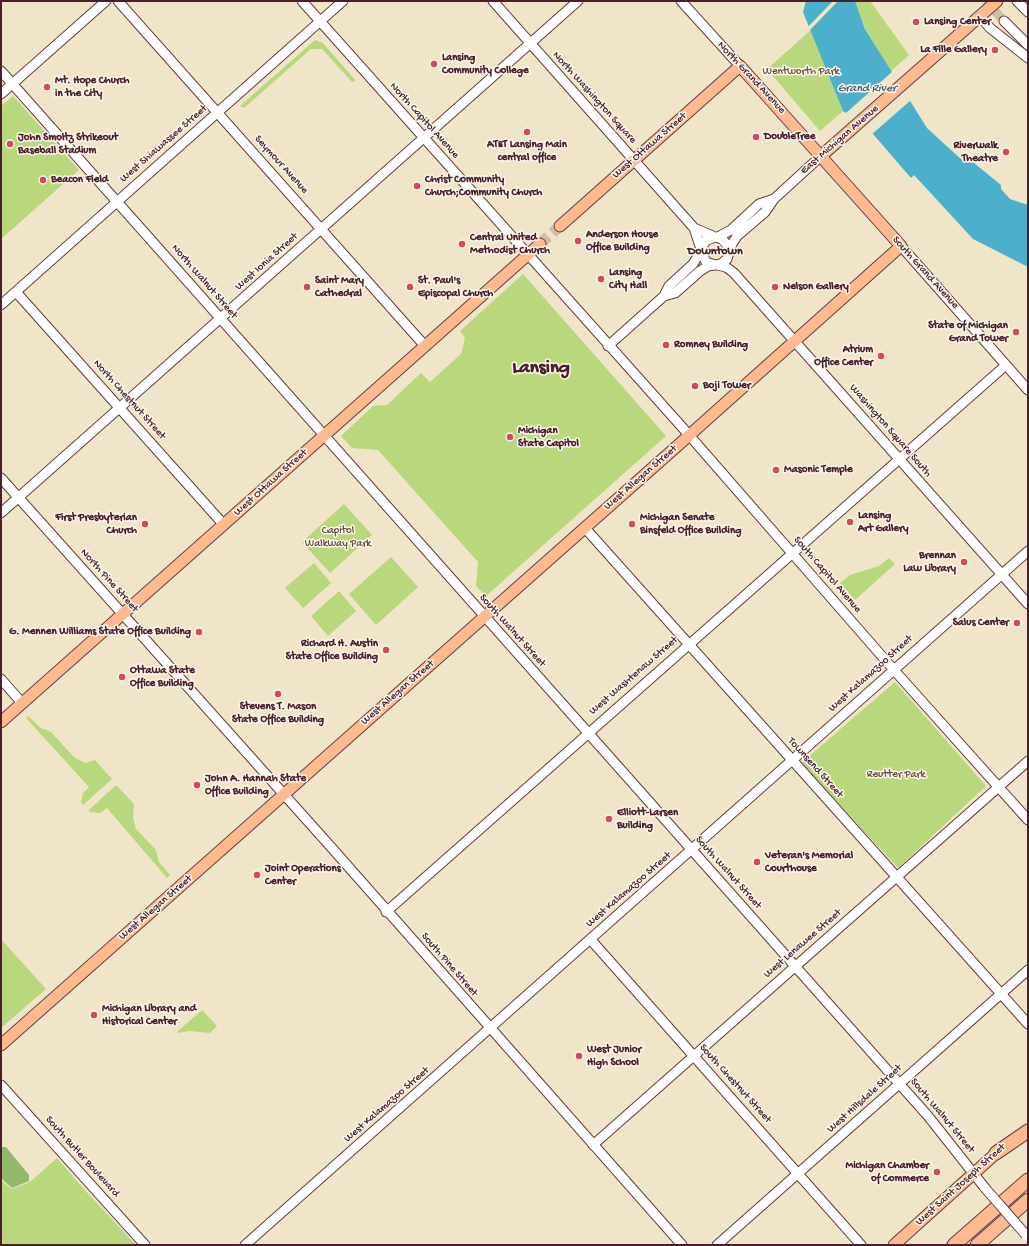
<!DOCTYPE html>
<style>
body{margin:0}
#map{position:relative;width:1029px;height:1246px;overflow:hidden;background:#f1e5c9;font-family:"Gochi Hand",sans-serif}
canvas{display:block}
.frame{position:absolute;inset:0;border:2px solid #4a1f2b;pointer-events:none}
</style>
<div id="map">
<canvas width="1029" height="1246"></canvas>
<div class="frame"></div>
</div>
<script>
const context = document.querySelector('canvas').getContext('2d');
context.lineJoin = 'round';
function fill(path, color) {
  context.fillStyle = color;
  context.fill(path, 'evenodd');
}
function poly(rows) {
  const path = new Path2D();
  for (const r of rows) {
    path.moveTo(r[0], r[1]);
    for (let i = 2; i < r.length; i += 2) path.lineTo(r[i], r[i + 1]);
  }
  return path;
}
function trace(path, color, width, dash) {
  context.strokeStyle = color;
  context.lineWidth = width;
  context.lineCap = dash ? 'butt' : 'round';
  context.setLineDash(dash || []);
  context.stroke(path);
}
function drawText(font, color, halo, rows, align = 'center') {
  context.font = font + ' "Gochi Hand",sans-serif';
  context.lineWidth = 3;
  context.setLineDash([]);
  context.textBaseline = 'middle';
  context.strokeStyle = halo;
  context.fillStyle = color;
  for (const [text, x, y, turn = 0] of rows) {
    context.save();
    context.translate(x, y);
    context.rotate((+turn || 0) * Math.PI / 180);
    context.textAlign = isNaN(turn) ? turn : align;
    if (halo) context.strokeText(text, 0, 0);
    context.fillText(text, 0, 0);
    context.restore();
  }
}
fill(poly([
 [855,1,870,1,909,55,891,71,865,28],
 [811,30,843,111,820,131,767,69],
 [315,40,323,43,356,81,352,82,322,49,311,49,244,108,240,106],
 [13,96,79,170,1,239,1,106],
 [523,274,666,436,486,596,476,586,478,562,378,450,352,448,341,436,373,406,387,405,421,373,430,382,461,354,465,338,460,331],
 [344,504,372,535,330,573,302,542],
 [391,557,418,587,376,625,349,594],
 [889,558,895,564,855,600,840,583,850,575,879,566],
 [314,563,331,583,303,608,285,588],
 [339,591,356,611,328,636,311,616],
 [895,682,986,786,898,868,801,763],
 [28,716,41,728,51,732,74,757,85,763,95,760,112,779,83,805,81,802,83,793,89,787,26,718],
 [116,785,134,804,133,818,136,829,156,850,159,862,170,875,167,878,107,808,100,813,89,812,89,810],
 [1,939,46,989,1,1028],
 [202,1010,217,1026,210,1033,189,1031,177,1033,178,1031],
 [57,1158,82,1187,136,1245,1,1245,1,1180,12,1189,30,1182]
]), '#b9d77d');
fill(poly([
 [1,1147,6,1147,29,1175,29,1181,12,1188,1,1178]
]), '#92b86c');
fill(poly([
 [806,1,855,1,865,29,927,128,963,161,974,163,1001,185,1001,189,1010,199,1028,205,1028,267,973,239,914,175,911,178,873,134,843,111,803,12]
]), '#4cafcb');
fill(poly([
 [833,1,838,1,809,31,807,28],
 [893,71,911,100,871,135,843,113,844,112,846,113]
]), '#f1e5c9');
trace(poly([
 [986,1,1004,21]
]), '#d0bda9', 9, [9, 4.5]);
trace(poly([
 [540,244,560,226]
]), '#d0bda9', 11, [11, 5.5]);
const minor = poly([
 [118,1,425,346],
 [302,1,682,427,894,670,1028,820],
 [493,1,694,228,701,249],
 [681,1,740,66],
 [1017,1,1028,12],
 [980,16,990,28,1028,58],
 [1004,21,1028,45],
 [1,71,928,1116,985,1188],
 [1,94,106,1],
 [694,228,715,237],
 [718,237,731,230,759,204,774,199],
 [901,246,1028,390],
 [729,249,737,236,765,212,774,199,821,156],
 [717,265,726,267,734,273,1028,604],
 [16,292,224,525],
 [664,296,675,293,700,271,708,266,721,264,727,259,729,252,727,245,722,239,715,237,705,241,701,251,706,262,715,265],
 [1,305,343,1],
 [608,346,664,296,669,286,693,264,701,251],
 [1,478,331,847,682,1245],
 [1,513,578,1],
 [585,528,1028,1024],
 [1,679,22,703],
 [386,912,1006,365],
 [591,940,861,1245],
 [1,1085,145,1245],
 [593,1145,1028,761],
 [245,1245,1028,551],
 [717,1245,1028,970]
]);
const major = poly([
 [821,156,997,1],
 [1,722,540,244],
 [1,1045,675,448,901,246,740,66,560,226],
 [894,1245,1002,1148]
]);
const highway = poly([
 [996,1153,1028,1131],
 [954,1245,1028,1180],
 [977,1245,1028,1200]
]);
trace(minor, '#633d43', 11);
trace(major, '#633d43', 13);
trace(highway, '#633d43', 15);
trace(minor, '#fff', 9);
trace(major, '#fcba8e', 11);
trace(highway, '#fcba8e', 13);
const minorBridge = poly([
 [985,1188,1026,1235]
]);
trace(minorBridge, '#633d43', 11, []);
trace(minorBridge, '#fff', 9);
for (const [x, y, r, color] of [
 [916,22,4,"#d1495b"],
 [995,50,4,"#d1495b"],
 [434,64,4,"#d1495b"],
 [47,87,4,"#d1495b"],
 [527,132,4,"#d1495b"],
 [756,137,4,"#d1495b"],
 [10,144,4,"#d1495b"],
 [1006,152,4,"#d1495b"],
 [43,180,4,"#d1495b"],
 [417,186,4,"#d1495b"],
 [578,241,4,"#d1495b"],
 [462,244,4,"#d1495b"],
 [601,279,4,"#d1495b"],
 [307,287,4,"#d1495b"],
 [410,287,4,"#d1495b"],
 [775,287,4,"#d1495b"],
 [1016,332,4,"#d1495b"],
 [666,345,4,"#d1495b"],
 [881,356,4,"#d1495b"],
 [695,386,4,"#d1495b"],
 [510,437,4,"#d1495b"],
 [776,470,4,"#d1495b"],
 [850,522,4,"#d1495b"],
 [145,524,4,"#d1495b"],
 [632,524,4,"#d1495b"],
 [964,562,4,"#d1495b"],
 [1017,623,4,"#d1495b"],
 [199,632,4,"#d1495b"],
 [386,650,4,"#d1495b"],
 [122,677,4,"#d1495b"],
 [278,694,4,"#d1495b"],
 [197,785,4,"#d1495b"],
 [609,819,4,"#d1495b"],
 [757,862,4,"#d1495b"],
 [257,875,4,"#d1495b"],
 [94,1015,4,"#d1495b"],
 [579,1056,4,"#d1495b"],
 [937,1172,4,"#d1495b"]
]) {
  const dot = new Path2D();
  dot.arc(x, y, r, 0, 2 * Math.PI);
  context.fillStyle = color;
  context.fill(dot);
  trace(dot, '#fbf7ec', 1.5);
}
drawText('bold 11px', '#4a1f2b', '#fbf7ec', [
 ["Lansing Center",924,22],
 ["La Fille Gallery",987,50,"right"],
 ["Lansing",442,58],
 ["Community College",442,71],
 ["Mt. Hope Church",55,81],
 ["in the City",55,94],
 ["DoubleTree",764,137],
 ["John Smoltz Strikeout",18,138],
 ["Baseball Stadium",18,151],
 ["AT&T Lansing Main",527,145,"center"],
 ["central office",527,158,"center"],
 ["Riverwalk",998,146,"right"],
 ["Theatre",998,159,"right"],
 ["Beacon Field",51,180],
 ["Christ Community",425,180],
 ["Church;Community Church",425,193],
 ["Anderson House",586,235],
 ["Office Building",586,248],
 ["Central United",470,238],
 ["Methodist Church",470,251],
 ["Lansing",609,273],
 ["City Hall",609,286],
 ["Saint Mary",315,281],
 ["Cathedral",315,294],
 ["St. Paul's",418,281],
 ["Episcopal Church",418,294],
 ["Nelson Gallery",783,287],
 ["State of Michigan",1008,326,"right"],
 ["Grand Tower",1008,339,"right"],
 ["Romney Building",674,345],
 ["Atrium",873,350,"right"],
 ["Office Center",873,363,"right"],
 ["Boji Tower",703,386],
 ["Michigan",518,431],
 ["State Capitol",518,444],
 ["Masonic Temple",784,470],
 ["Lansing",858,516],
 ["Art Gallery",858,529],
 ["First Presbyterian",137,518,"right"],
 ["Church",137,531,"right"],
 ["Michigan Senate",640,518],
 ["Binsfeld Office Building",640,531],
 ["Brennan",956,556,"right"],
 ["Law Library",956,569,"right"],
 ["Salus Center",1009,623,"right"],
 ["G. Mennen Williams State Office Building",191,632,"right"],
 ["Richard H. Austin",378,644,"right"],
 ["State Office Building",378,657,"right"],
 ["Ottawa State",130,671],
 ["Office Building",130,684],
 ["Stevens T. Mason",278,707,"center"],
 ["State Office Building",278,720,"center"],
 ["John A. Hannah State",205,779],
 ["Office Building",205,792],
 ["Elliott-Larsen",617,813],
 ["Building",617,826],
 ["Veteran's Memorial",765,856],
 ["Courthouse",765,869],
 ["Joint Operations",265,869],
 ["Center",265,882],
 ["Michigan Library and",102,1009],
 ["Historical Center",102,1022],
 ["West Junior",587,1050],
 ["High School",587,1063],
 ["Michigan Chamber",929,1166,"right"],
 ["of Commerce",929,1179,"right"]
], 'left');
drawText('11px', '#664d40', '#fbf7ec', [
 ["Wentworth Park",801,72],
 ["Capitol",338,531],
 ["Walkway Park",338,544],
 ["Reutter Park",896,775]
]);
drawText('11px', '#4a1f2b', '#fbf7ec', [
 ["North Grand Avenue",751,78,47],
 ["North Washington Square",594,98,48],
 ["North Capitol Avenue",424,121,48],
 ["East Michigan Avenue",840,140,-41],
 ["West Shiawassee Street",164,144,-41],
 ["West Ottawa Street",650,146,-41],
 ["Seymour Avenue",281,165,48],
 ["West Ionia Street",267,262,-42],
 ["South Grand Avenue",925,273,48],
 ["North Walnut Street",204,282,49],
 ["North Chestnut Street",129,400,48],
 ["Washington Square South",890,431,49],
 ["West Allegan Street",641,478,-41],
 ["West Ottawa Street",271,483,-42],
 ["South Capitol Avenue",827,575,49],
 ["North Pine Street",109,581,48],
 ["South Walnut Street",512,631,48],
 ["West Kalamazoo Street",871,674,-42],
 ["West Washtenaw Street",634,676,-41],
 ["West Allegan Street",398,693,-41],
 ["Townsend Street",815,768,48],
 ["South Walnut Street",728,873,48],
 ["West Kalamazoo Street",629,890,-41],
 ["West Allegan Street",156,908,-41],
 ["West Lenawee Street",803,944,-41],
 ["South Pine Street",449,965,49],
 ["South Chestnut Street",735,1084,48],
 ["West Hillsdale Street",865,1099,-42],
 ["West Kalamazoo Street",387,1105,-41],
 ["South Walnut Street",942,1116,50],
 ["South Butler Boulevard",82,1157,48],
 ["West Saint Joseph Street",961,1185,-42]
]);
drawText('italic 12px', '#4b596b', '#fbf7ec', [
 ["Grand River",867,89]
]);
drawText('bold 12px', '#4a1f2b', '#fbf7ec', [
 ["Downtown",715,252]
]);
drawText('bold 19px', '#4a1f2b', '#fbf7ec', [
 ["Lansing",541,369]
]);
</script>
